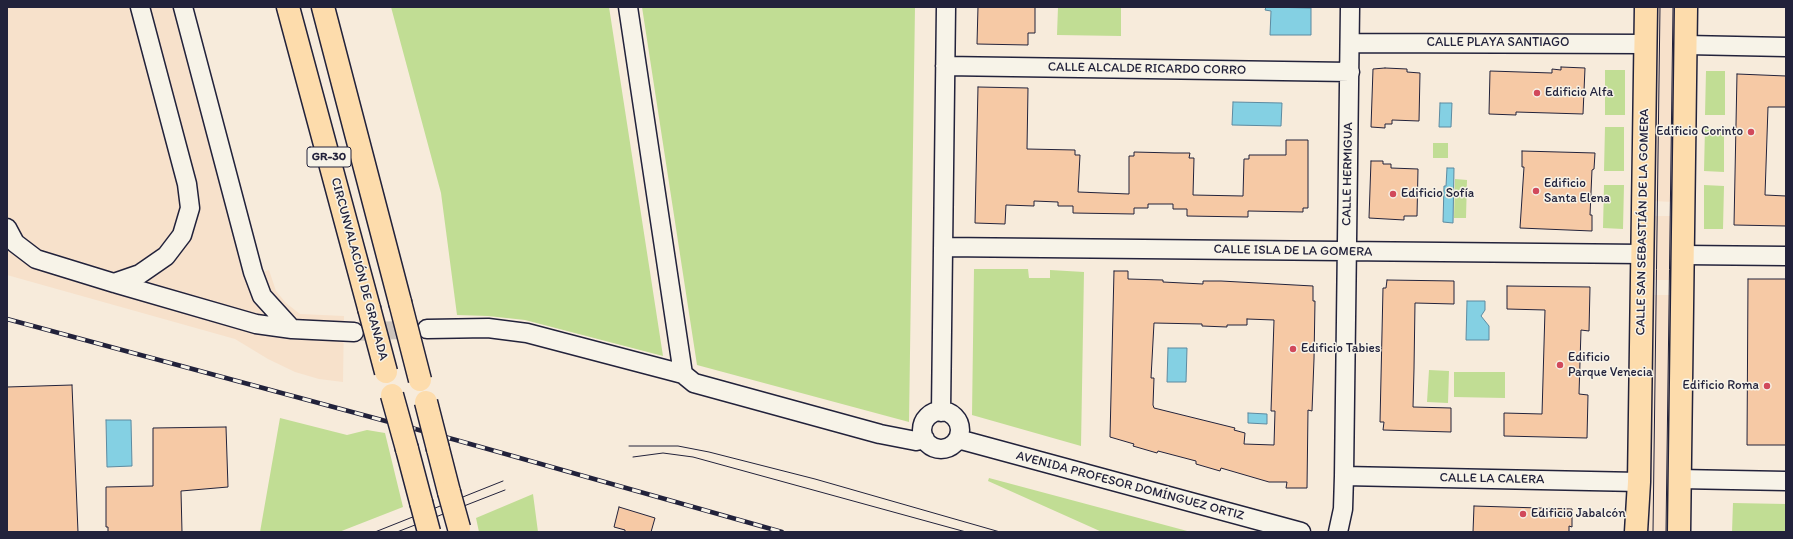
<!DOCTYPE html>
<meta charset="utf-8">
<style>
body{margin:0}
#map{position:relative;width:1793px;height:539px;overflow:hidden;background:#f7ebdb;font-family:Itim,sans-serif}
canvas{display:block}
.frame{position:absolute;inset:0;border:8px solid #22223b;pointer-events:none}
</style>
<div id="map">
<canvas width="1793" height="539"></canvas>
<div class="frame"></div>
</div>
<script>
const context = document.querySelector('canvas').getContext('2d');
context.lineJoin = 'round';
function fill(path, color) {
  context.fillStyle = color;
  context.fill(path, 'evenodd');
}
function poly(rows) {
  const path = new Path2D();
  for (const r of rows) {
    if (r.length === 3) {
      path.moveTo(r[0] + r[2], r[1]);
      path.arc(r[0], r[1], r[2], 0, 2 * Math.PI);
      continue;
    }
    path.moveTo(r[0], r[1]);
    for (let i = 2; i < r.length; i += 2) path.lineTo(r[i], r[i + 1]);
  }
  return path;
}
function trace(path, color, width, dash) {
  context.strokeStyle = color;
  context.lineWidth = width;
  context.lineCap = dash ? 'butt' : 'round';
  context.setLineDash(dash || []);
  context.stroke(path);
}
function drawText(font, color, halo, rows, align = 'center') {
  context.font = font + ' Itim,sans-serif';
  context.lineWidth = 3;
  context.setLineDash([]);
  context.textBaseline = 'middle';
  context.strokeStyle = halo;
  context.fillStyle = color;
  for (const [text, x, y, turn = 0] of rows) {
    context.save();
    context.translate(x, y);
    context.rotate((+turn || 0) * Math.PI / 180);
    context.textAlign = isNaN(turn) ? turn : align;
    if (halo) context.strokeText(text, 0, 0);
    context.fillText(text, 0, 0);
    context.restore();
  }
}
fill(poly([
 [7,7,190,7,259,273,269,270,276,291,286,303,300,314,344,316,343,382,319,379,295,372,268,359,235,339,7,275],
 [1653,7,1678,7,1675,202,1651,201],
 [1651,216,1676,216,1674,280,1650,280],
 [1650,295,1675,295,1670,532,1644,532]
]), '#f7e1cb');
fill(poly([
 [391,7,609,7,663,356,525,320,488,316,457,315,441,193],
 [642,7,915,7,909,422,697,365],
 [1058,7,1121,7,1121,36,1057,35],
 [1605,70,1625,70,1625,115,1605,115],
 [1706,71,1725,71,1725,115,1705,115],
 [1605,127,1624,127,1624,171,1604,171],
 [1705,128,1724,128,1724,172,1704,171],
 [1433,143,1448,143,1448,158,1433,158],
 [1455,179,1467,180,1466,218,1454,218],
 [1604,185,1624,185,1623,229,1603,228],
 [1704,185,1724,186,1723,229,1704,229],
 [974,269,1028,269,1029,278,1050,278,1050,270,1084,272,1081,446,972,415],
 [1429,370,1449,371,1448,403,1427,402],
 [1454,372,1505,372,1505,398,1454,397],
 [280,418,347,435,367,430,385,433,403,507,339,532,260,532],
 [989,478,1191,532,1102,532,988,481],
 [533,494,538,532,479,532,476,518],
 [1733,503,1786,504,1786,532,1732,532]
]), '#c1dd94');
const water = poly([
 [1266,7,1311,8,1311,35,1270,35,1271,11,1265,10,1266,7],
 [1233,102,1282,103,1281,126,1232,125,1233,102],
 [1440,103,1452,103,1451,127,1439,127,1440,103],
 [1447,168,1454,168,1453,223,1443,222,1444,186,1446,186,1447,168],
 [1467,301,1485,301,1485,310,1481,316,1489,326,1489,340,1466,340,1467,301],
 [1168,348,1187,348,1186,382,1167,382,1168,348],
 [1248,413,1267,414,1267,424,1248,423,1248,413],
 [106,420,131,420,132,466,107,467,106,420]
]);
fill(water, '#84d0e3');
trace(water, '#5d8aa0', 1);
const building = poly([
 [978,7,1035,7,1035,33,1028,33,1028,45,977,44,978,7],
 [1561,67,1585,68,1583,114,1516,112,1516,115,1489,114,1490,71,1552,73,1552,69,1561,70,1561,67],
 [1385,68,1407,69,1407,72,1420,73,1419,121,1392,120,1392,124,1385,124,1385,128,1371,127,1373,69,1385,68],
 [1737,74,1786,76,1786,107,1768,107,1765,195,1786,196,1786,226,1734,225,1737,74],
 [978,87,1028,88,1027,149,1075,150,1075,155,1080,155,1078,192,1129,194,1129,156,1134,156,1134,152,1174,153,1190,153,1189,158,1194,158,1193,195,1243,196,1244,159,1249,159,1249,155,1286,155,1286,140,1308,140,1308,208,1303,208,1303,212,1248,211,1248,217,1187,216,1187,209,1173,209,1173,204,1148,204,1148,208,1134,208,1134,214,1073,213,1073,206,1058,206,1058,202,1034,201,1034,206,1006,205,1005,224,975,223,978,87],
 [1522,151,1595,153,1594,169,1592,170,1590,215,1592,215,1592,231,1520,228,1524,167,1522,167,1522,151],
 [1371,161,1383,161,1383,164,1391,164,1391,168,1418,169,1417,216,1404,216,1404,220,1369,218,1371,161],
 [1114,271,1128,271,1128,279,1163,280,1163,282,1203,284,1203,281,1221,281,1313,286,1313,301,1315,301,1314,359,1312,411,1308,410,1307,488,1286,488,1287,482,1269,482,1221,468,1220,471,1196,464,1196,461,1158,451,1157,453,1133,446,1134,444,1110,437,1114,271],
 [1247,319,1274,320,1271,411,1275,411,1274,445,1244,444,1245,433,1234,430,1235,428,1154,408,1153,405,1154,378,1151,378,1154,323,1202,324,1202,326,1227,327,1227,325,1247,325,1247,319],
 [1748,279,1786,279,1786,445,1747,445,1748,279],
 [1387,280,1454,281,1454,304,1415,303,1414,369,1413,407,1451,408,1451,432,1383,430,1384,422,1380,422,1383,288,1386,288,1387,280],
 [1507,286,1590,287,1589,331,1581,330,1579,394,1588,395,1587,438,1504,436,1504,413,1542,414,1545,310,1507,309,1507,286],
 [72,385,78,532,7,532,7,387,72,385],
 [226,427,228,487,181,491,182,532,108,532,108,527,106,527,106,487,153,486,153,428,226,427],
 [1474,506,1572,509,1572,527,1569,526,1569,532,1473,532,1474,506],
 [619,507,655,518,651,532,625,532,625,530,614,527,619,507]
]);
fill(building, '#f6c9a5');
trace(building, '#22223b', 1);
trace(poly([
 [354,332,419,329]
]), '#ccc3bb', 18, [18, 9]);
const minor = poly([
 [183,7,253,272,262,296,292,329],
 [628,7,683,374],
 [1350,43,1646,44],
 [1686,45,1786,47],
 [945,66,1350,72],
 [7,228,15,243,36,259,114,283,256,324,292,329,354,332],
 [943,247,1642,254],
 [1683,255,1786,256],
 [114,283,140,274,166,256,182,235,190,208,187,184,140,7],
 [427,329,488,328,527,333,683,374,694,383,880,434,916,441,925,439],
 [941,430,19],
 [941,412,946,7],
 [958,439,1301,532],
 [1344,476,1639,482],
 [1679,479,1786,481],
 [1338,532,1343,509,1344,476,1350,7]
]);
const major = poly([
 [1636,532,1639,482,1646,7],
 [1679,532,1686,7]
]);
const highway = poly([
 [288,7,369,308],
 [323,7,400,302],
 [407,449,421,502],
 [438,449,449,492]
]);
trace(minor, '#22223b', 21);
trace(major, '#22223b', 25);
trace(highway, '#22223b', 25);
trace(minor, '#f7f3e8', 18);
trace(major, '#fddcac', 22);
trace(highway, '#fddcac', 22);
trace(poly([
 [629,446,678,446,709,452,815,479,1000,532],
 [633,457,663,453,693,457,966,532],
 [375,532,503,481],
 [397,532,505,490],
 [1653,532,1660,7],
 [1666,532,1673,7]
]), '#22223b', 1);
const rail = poly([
 [7,319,456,440,782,532]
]);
trace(rail, '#22223b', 4.5);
trace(rail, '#f7f3e8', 3, [9]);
const highwayBridge = poly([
 [400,302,420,380],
 [369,308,386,372],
 [392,395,407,449],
 [426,402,438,449],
 [449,492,459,528],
 [421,502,429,532]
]);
trace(highwayBridge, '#22223b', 25, []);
trace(highwayBridge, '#fddcac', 22);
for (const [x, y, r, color] of [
 [1537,93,4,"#d1495b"],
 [1751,132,4,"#d1495b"],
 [1536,191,4,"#d1495b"],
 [1393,194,4,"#d1495b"],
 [1293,349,4,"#d1495b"],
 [1560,365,4,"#d1495b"],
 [1767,386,4,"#d1495b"],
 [1523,514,4,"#d1495b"]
]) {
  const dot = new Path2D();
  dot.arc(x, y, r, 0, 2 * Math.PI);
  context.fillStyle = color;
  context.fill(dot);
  trace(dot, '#f7f3e8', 1.5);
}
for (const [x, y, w] of [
 [329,157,44]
]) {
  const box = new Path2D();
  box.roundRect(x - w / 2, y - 10, w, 20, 3);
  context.fillStyle = '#f7f3e8';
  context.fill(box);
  trace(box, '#22223b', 1);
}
drawText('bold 12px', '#22223b', null, [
 ["GR-30",329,157]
]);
drawText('13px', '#22223b', '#f7f3e8', [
 ["CALLE PLAYA SANTIAGO",1498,43],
 ["CALLE ALCALDE RICARDO CORRO",1147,69,1],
 ["CALLE HERMIGUA",1348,174,-89],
 ["CALLE SAN SEBASTIÁN DE LA GOMERA",1643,222,-89],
 ["CALLE ISLA DE LA GOMERA",1293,251,1],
 ["CIRCUNVALACIÓN DE GRANADA",359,269,75],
 ["CALLE LA CALERA",1492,479,1],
 ["AVENIDA PROFESOR DOMÍNGUEZ ORTIZ",1130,486,15]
]);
drawText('13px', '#22223b', '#f7f3e8', [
 ["Edificio Alfa",1545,93],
 ["Edificio Corinto",1743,132,"right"],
 ["Edificio",1544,184],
 ["Santa Elena",1544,199],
 ["Edificio Sofía",1401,194],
 ["Edificio Tabies",1301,349],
 ["Edificio",1568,358],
 ["Parque Venecia",1568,373],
 ["Edificio Roma",1759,386,"right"],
 ["Edificio Jabalcón",1531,514]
], 'left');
</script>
